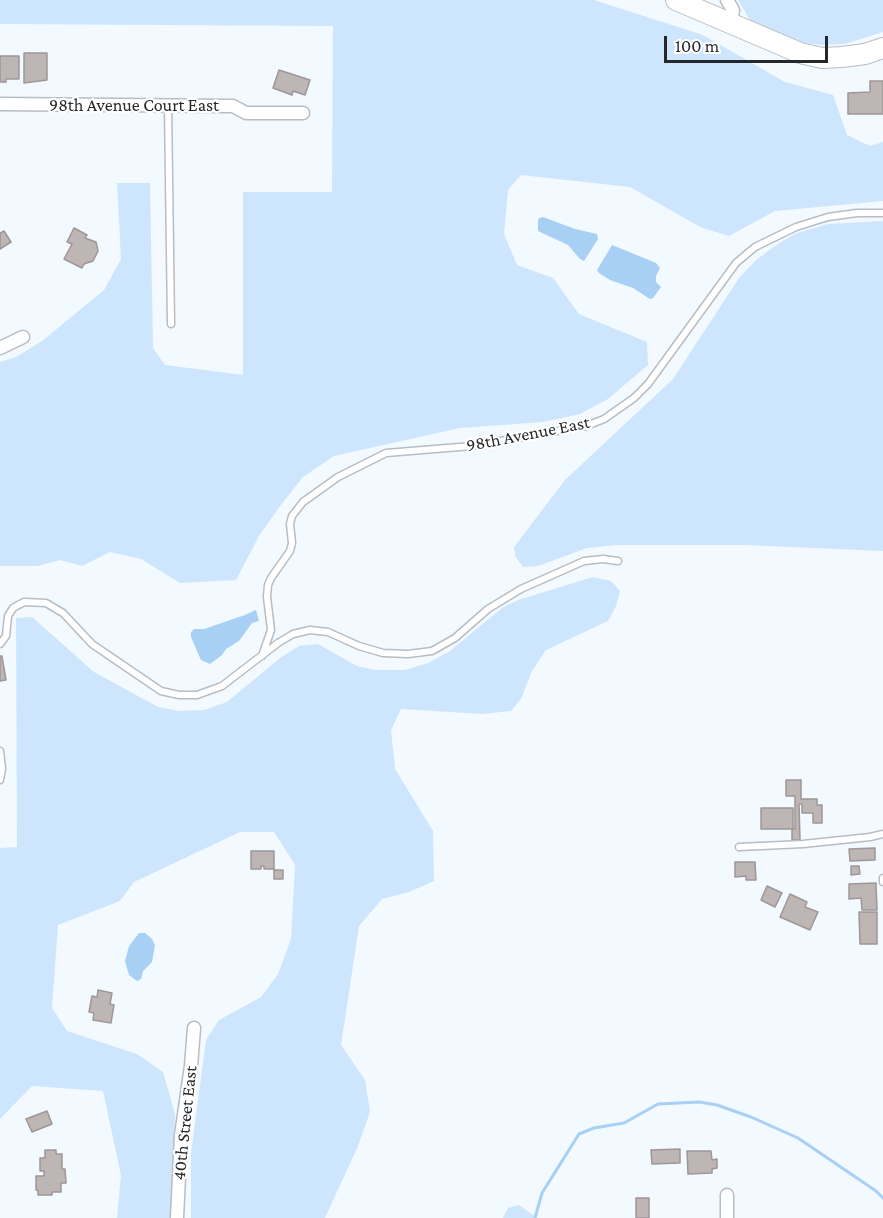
<!DOCTYPE html>
<style>
body{margin:0}
#map{position:relative;width:883px;height:1218px;overflow:hidden;background:#f2f9ff;font-family:"Crimson Pro",serif}
canvas{display:block}
.scale{position:absolute;left:664px;top:36px;width:164px;height:27px;box-sizing:border-box;border:3px solid #25272a;border-top:0;padding-left:8px;font-size:18px;line-height:21px;white-space:nowrap;color:#25272a;-webkit-text-stroke:4px #fff;paint-order:stroke}
</style>
<div id="map">
<canvas width="883" height="1218"></canvas>
<div class="scale">100 m</div>
</div>
<script>
const context = document.querySelector('canvas').getContext('2d');
context.lineJoin = 'round';
function fill(path, color) {
  context.fillStyle = color;
  context.fill(path, 'evenodd');
}
function poly(rows) {
  const path = new Path2D();
  for (const r of rows) {
    path.moveTo(r[0], r[1]);
    for (let i = 2; i < r.length; i += 2) path.lineTo(r[i], r[i + 1]);
  }
  return path;
}
function trace(path, color, width, dash) {
  context.strokeStyle = color;
  context.lineWidth = width;
  context.lineCap = dash ? 'butt' : 'round';
  context.setLineDash(dash || []);
  context.stroke(path);
}
function drawText(font, color, halo, rows, align = 'center') {
  context.font = font + ' "Crimson Pro",serif';
  context.lineWidth = 4.5;
  context.setLineDash([]);
  context.textBaseline = 'middle';
  context.strokeStyle = halo;
  context.fillStyle = color;
  for (const [text, x, y, turn = 0] of rows) {
    context.save();
    context.translate(x, y);
    context.rotate((+turn || 0) * Math.PI / 180);
    context.textAlign = isNaN(turn) ? turn : align;
    if (halo) context.strokeText(text, 0, 0);
    context.fillText(text, 0, 0);
    context.restore();
  }
}
fill(poly([
 [0,0,594,0,703,35,785,82,833,95,847,135,870,146,883,142,883,201,775,211,729,236,700,227,630,187,521,175,508,190,504,234,517,265,553,278,579,314,647,342,648,365,608,399,580,414,543,422,460,428,334,456,303,477,280,506,259,536,236,580,180,583,141,559,110,552,82,566,60,560,38,566,0,566,0,362,16,357,42,341,104,290,121,259,117,183,150,183,153,348,165,365,243,375,243,192,332,192,333,26,0,24],
 [738,0,883,0,883,32,845,44,822,45,798,42,751,22],
 [883,221,883,551,744,545,616,545,587,548,538,566,523,567,515,556,514,547,565,480,673,379,739,278,756,260,779,243,797,233,828,224],
 [593,577,611,581,620,591,616,606,608,621,546,650,532,671,521,699,511,711,482,714,401,709,391,730,395,769,433,831,434,881,409,892,382,899,359,926,341,1045,365,1080,370,1112,358,1146,325,1218,191,1218,191,1153,206,1040,219,1020,261,997,278,974,291,939,295,865,274,832,240,832,134,882,120,901,58,925,52,1008,67,1031,137,1054,163,1072,175,1114,172,1218,117,1218,121,1175,103,1091,32,1086,0,1119,0,848,17,847,16,618,32,617,94,672,158,707,179,711,204,710,227,702,280,658,299,646,318,644,357,666,375,670,405,670,428,663,450,651,502,608,518,600],
 [519,1205,537,1218,503,1218,508,1208]
]), '#cee6fd');
fill(poly([
 [543,217,575,229,597,234,598,239,584,261,580,259,568,245,538,231,538,221,539,218],
 [612,245,656,263,660,268,656,276,656,282,661,287,653,298,650,299,633,288,610,280,599,273,597,270],
 [256,610,259,621,252,623,239,641,226,649,222,655,210,664,201,660,191,637,191,632,194,629,204,629,245,615],
 [139,933,145,933,152,939,155,945,152,962,143,971,141,979,137,981,129,975,125,961,129,946]
]), '#a7d0f4');
trace(poly([
 [535,1218,542,1193,579,1134,594,1128,624,1123,658,1104,699,1102,717,1105,751,1117,798,1138,876,1191,883,1198]
]), '#a7d0f4', 3);
const building = poly([
 [24,53,47,53,47,80,24,83,24,53],
 [0,56,19,56,19,79,6,79,6,82,0,82,0,56],
 [279,70,310,80,305,95,293,91,292,95,273,88,279,70],
 [870,81,883,81,883,114,848,114,848,93,870,92,870,81],
 [74,228,87,235,85,238,96,242,98,251,93,261,84,264,82,268,64,259,72,244,67,242,74,228],
 [4,231,11,242,0,249,0,233,4,231],
 [0,656,2,656,6,680,0,681,0,656],
 [786,780,801,780,801,799,817,799,817,805,822,805,822,823,813,823,813,813,802,813,802,804,799,804,800,840,792,840,792,829,761,829,761,808,793,808,793,829,795,829,795,796,786,796,786,780],
 [875,848,875,860,850,861,849,849,875,848],
 [251,851,274,851,274,869,264,869,264,866,261,866,261,869,251,869,251,851],
 [735,862,755,862,756,880,746,880,746,876,735,877,735,862],
 [851,866,859,866,860,874,851,875,851,866],
 [274,870,283,870,283,879,274,879,274,870],
 [876,883,877,910,862,910,861,898,849,899,849,884,876,883],
 [767,886,782,893,775,907,761,900,767,886],
 [790,894,807,902,805,907,818,912,810,930,780,917,790,894],
 [859,912,877,912,877,944,860,944,859,912],
 [98,990,112,993,110,1004,114,1005,111,1023,93,1020,94,1013,89,1012,92,996,97,997,98,990],
 [47,1111,52,1124,32,1132,26,1119,47,1111],
 [680,1149,680,1163,652,1164,651,1150,680,1149],
 [45,1150,56,1150,56,1154,62,1154,62,1169,65,1169,66,1183,61,1183,61,1192,52,1192,52,1195,38,1195,38,1190,36,1190,36,1176,44,1176,44,1171,40,1171,40,1158,45,1158,45,1150],
 [687,1151,711,1151,712,1160,717,1159,717,1168,712,1169,712,1173,688,1174,687,1151],
 [636,1198,649,1198,649,1218,636,1218,636,1198]
]);
fill(building, '#beb5b5');
trace(building, '#9f9696', 1.5);
const service = poly([
 [168,105,171,324],
 [0,644,6,636,8,616,13,608,24,602,46,603,63,613,92,644,161,691,179,695,197,695,222,686,278,643,293,634,310,630,328,632,359,646,383,653,408,654,432,651,455,638,488,609,521,589,584,561,603,559,618,561],
 [262,656,271,630,267,597,268,585,271,578,290,551,292,543,290,524,292,516,303,502,338,477,386,453,472,446,586,426,604,419,634,398,648,384,736,263,755,247,796,227,828,217,857,213,883,213],
 [0,751,2,768,0,780],
 [739,847,803,844,870,837,883,834],
 [883,878,883,882]
]);
const minor = poly([
 [727,0,733,10,731,24],
 [0,104,233,106,246,113,303,113],
 [0,348,23,337],
 [727,1195,727,1218],
 [177,1218,181,1135,191,1066,194,1028]
]);
const primary = poly([
 [676,0,800,53,822,58,842,57,865,54,883,48]
]);
trace(service, '#b7bdc3', 9);
trace(minor, '#b7bdc3', 15);
trace(primary, '#b7bdc3', 22);
trace(service, '#fff', 6);
trace(minor, '#fff', 12);
trace(primary, '#fff', 20);
drawText('18px', '#25272a', '#fff', [
 ["98th Avenue Court East",134,105],
 ["98th Avenue East",528,434,-11],
 ["40th Street East",185,1123,-84]
]);
</script>
